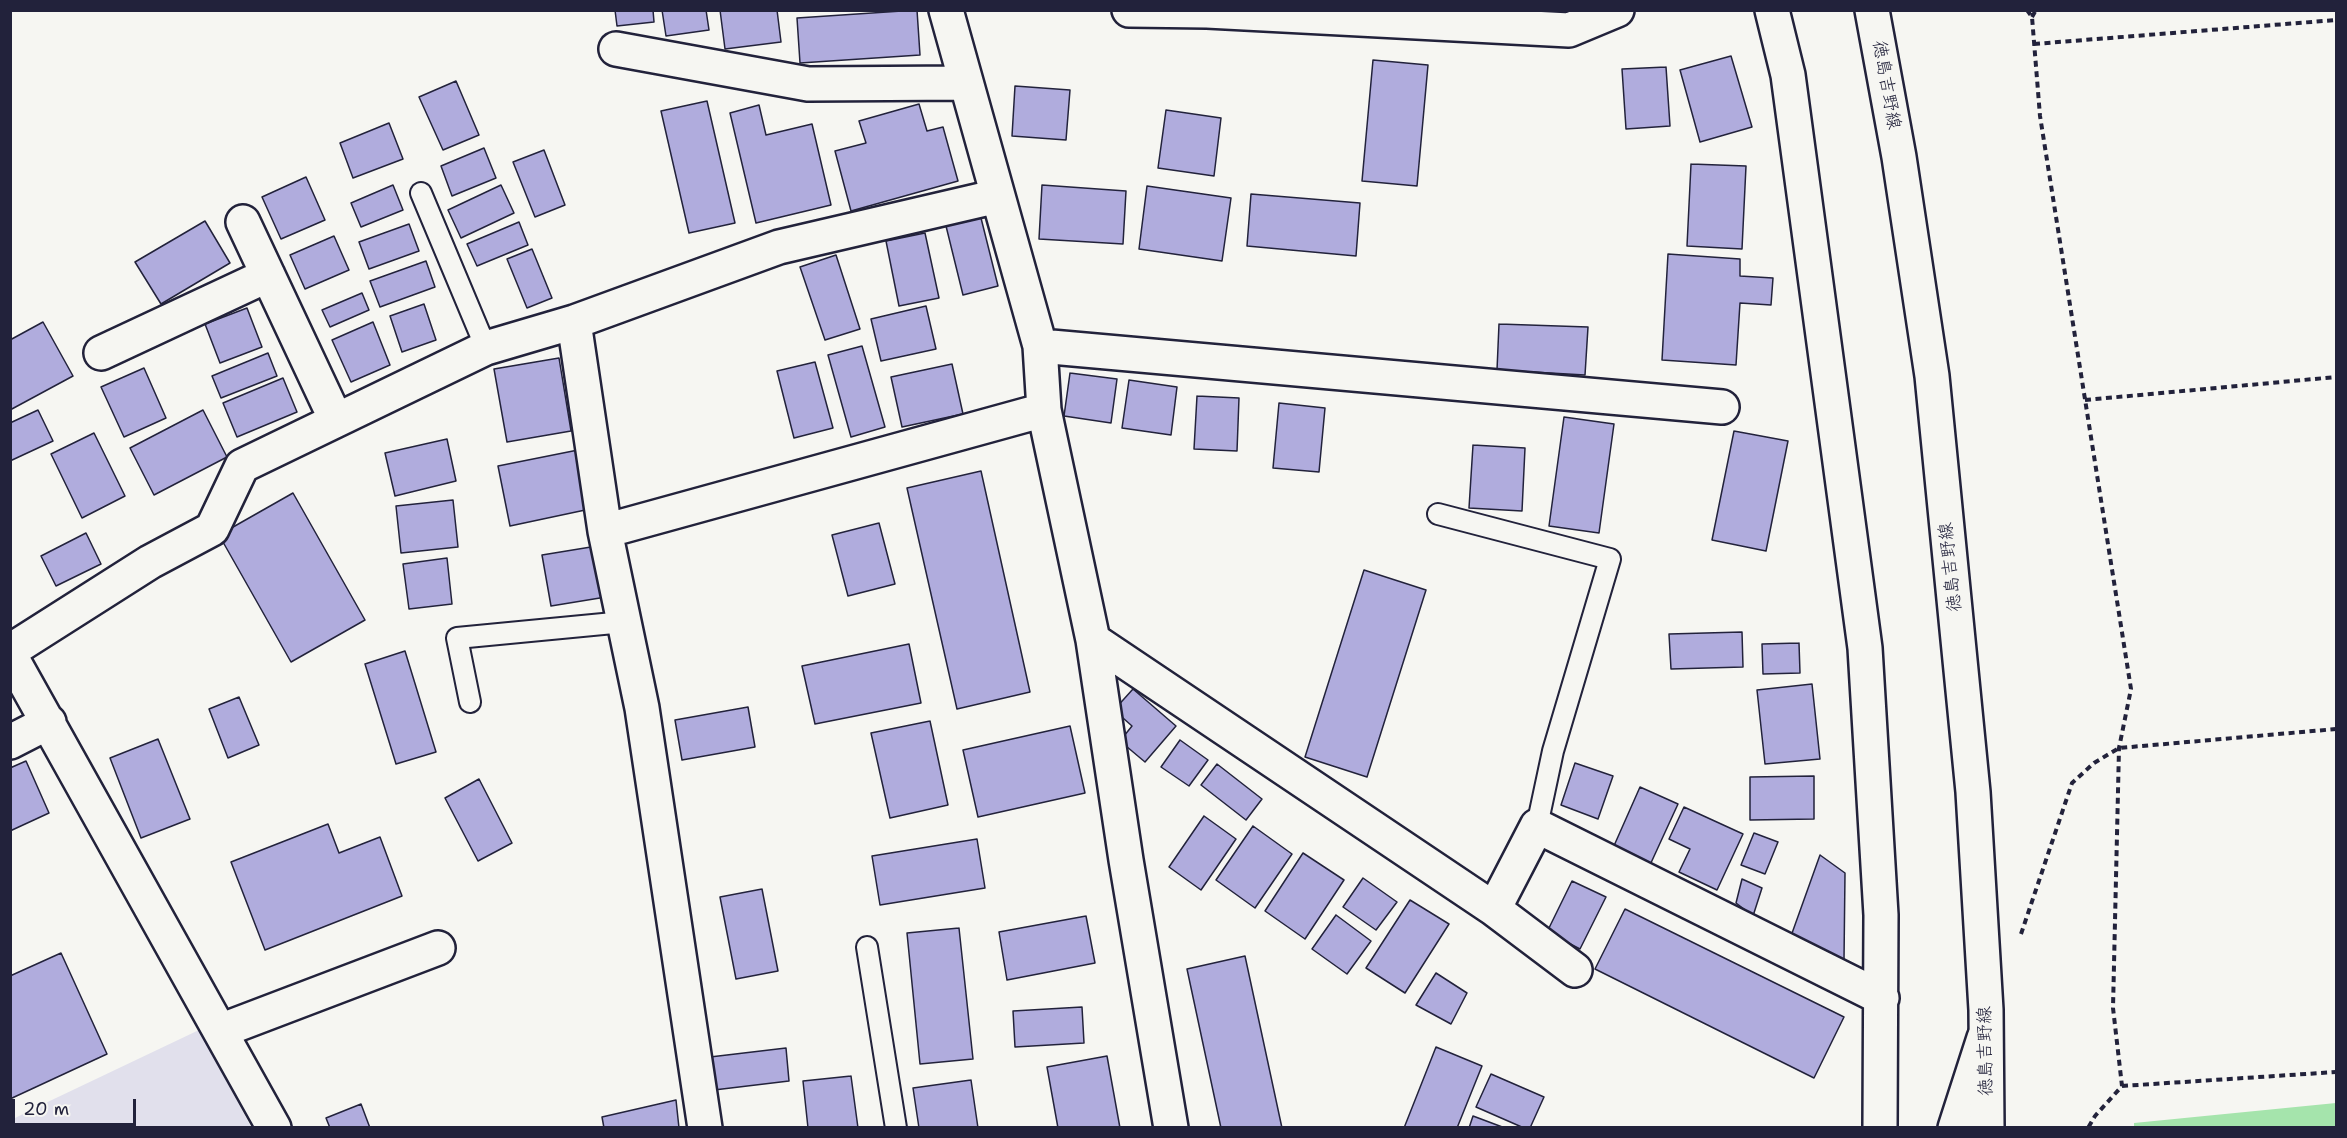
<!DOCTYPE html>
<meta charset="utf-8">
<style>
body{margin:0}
#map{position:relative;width:2347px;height:1138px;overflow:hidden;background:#f6f6f2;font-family:"Shantell Sans",sans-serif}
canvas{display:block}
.frame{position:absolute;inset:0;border:12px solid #22223b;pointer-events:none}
.scale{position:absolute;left:12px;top:1099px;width:124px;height:27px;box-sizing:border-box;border:3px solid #22223b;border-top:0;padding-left:8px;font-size:18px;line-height:21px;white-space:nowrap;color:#22223b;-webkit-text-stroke:4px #f6f6f2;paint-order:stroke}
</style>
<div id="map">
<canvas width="2347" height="1138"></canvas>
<div class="frame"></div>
<div class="scale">20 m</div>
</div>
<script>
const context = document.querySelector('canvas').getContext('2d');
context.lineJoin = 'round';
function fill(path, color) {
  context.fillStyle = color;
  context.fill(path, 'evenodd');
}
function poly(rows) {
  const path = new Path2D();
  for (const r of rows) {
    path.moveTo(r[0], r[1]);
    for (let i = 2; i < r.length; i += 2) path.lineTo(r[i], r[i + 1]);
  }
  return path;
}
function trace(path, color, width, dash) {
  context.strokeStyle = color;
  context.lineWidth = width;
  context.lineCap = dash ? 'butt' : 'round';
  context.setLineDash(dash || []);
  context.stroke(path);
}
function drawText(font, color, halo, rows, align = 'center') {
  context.font = font + ' "Shantell Sans","Klee One",sans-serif';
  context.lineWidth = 4.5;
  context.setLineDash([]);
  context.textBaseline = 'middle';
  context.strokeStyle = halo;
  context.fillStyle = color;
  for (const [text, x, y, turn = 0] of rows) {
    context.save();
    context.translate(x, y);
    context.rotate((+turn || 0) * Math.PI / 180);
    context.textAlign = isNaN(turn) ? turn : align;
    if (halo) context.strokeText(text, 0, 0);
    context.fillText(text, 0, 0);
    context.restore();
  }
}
fill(poly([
 [199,1030,251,1127,11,1127,11,1120,35,1108]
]), '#e1e0ec');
fill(poly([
 [2336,1103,2336,1127,2134,1127,2134,1123]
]), '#a5e4ac');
const building = poly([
 [615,10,653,10,654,22,617,26,615,10],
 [662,10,706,10,709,30,666,36,662,10],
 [720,10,777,10,781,42,725,49,720,10],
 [917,10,920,55,800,63,797,18,917,10],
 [1731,56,1752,127,1700,142,1680,70,1731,56],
 [1373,60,1428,65,1417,186,1362,181,1373,60],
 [1666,67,1670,126,1626,129,1622,69,1666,67],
 [456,81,479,135,443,150,419,97,456,81],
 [1015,86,1070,90,1066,140,1012,136,1015,86],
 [707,101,735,223,689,233,661,111,707,101],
 [919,104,927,131,943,127,958,181,851,211,835,151,866,143,859,121,919,104],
 [759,105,766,135,812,124,831,205,756,223,730,113,759,105],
 [1166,110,1221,118,1214,176,1158,168,1166,110],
 [389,123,403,159,353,178,340,143,389,123],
 [484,148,496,178,452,196,441,166,484,148],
 [544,150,565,205,535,217,513,162,544,150],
 [1691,164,1746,166,1742,249,1687,246,1691,164],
 [306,177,325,220,281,239,262,197,306,177],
 [393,185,403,210,361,227,351,203,393,185],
 [501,185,514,213,461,238,448,210,501,185],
 [1042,185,1126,191,1123,244,1039,239,1042,185],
 [1147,186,1231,198,1222,261,1139,249,1147,186],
 [1251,194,1360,203,1356,256,1247,246,1251,194],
 [981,218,998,286,963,295,946,226,981,218],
 [205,221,230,263,161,304,135,262,205,221],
 [519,222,528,245,477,266,467,244,519,222],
 [409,224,419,251,369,269,359,242,409,224],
 [925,233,939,298,899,306,886,241,925,233],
 [334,236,349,270,305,289,290,255,334,236],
 [532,249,552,298,527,308,507,259,532,249],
 [1668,254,1740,259,1740,276,1773,278,1771,305,1740,303,1736,365,1662,360,1668,254],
 [836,255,860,329,825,340,800,267,836,255],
 [426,261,435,287,380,307,370,281,426,261],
 [362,293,369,310,330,327,322,310,362,293],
 [424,304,436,340,402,352,390,316,424,304],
 [926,306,936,349,881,361,871,319,926,306],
 [247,308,262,347,220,363,205,324,247,308],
 [43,322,73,376,10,410,10,340,43,322],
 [373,322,390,365,351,382,332,340,373,322],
 [1499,324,1588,327,1585,375,1497,370,1499,324],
 [862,346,885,427,851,437,828,355,862,346],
 [268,353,277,376,221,398,212,376,268,353],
 [559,358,571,431,507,442,494,369,559,358],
 [815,362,833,428,794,438,777,371,815,362],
 [952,364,963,414,902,427,891,377,952,364],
 [144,368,166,418,124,437,101,387,144,368],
 [1070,373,1117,379,1111,423,1064,416,1070,373],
 [283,378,297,412,237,437,223,403,283,378],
 [1129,380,1177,387,1171,435,1122,428,1129,380],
 [1197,396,1239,398,1237,451,1194,449,1197,396],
 [1279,403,1325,408,1319,472,1273,468,1279,403],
 [38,410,53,441,10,461,10,423,38,410],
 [203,410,227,457,154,495,130,448,203,410],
 [1564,417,1614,424,1599,533,1549,526,1564,417],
 [1734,431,1788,441,1766,551,1712,540,1734,431],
 [94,433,125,496,82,518,51,454,94,433],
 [447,439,456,481,395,496,385,453,447,439],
 [1473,445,1525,448,1522,511,1469,508,1473,445],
 [578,450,590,509,510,526,498,466,578,450],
 [981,471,1030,692,957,709,907,488,981,471],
 [293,493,365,620,291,662,219,535,293,493],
 [453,500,458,547,401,553,396,506,453,500],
 [879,523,895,584,848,596,832,535,879,523],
 [86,533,101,564,56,586,41,556,86,533],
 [597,546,606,597,551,606,542,555,597,546],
 [447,558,452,604,409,609,403,564,447,558],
 [1364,570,1426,590,1367,777,1305,757,1364,570],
 [1742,632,1743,667,1671,669,1669,634,1742,632],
 [1799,643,1800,673,1763,674,1762,644,1799,643],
 [909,644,921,703,815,724,802,666,909,644],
 [405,651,436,752,396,764,365,664,405,651],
 [1812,684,1820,759,1765,764,1757,690,1812,684],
 [1133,689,1176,726,1145,762,1120,741,1132,726,1114,710,1133,689],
 [239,697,259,745,228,758,209,709,239,697],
 [748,707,755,747,682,760,675,720,748,707],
 [930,721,948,805,890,818,871,733,930,721],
 [1070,726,1085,793,978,817,963,750,1070,726],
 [158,739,190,819,141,838,110,758,158,739],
 [1180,740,1208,760,1189,786,1161,767,1180,740],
 [26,761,49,813,10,831,10,768,26,761],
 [1575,763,1613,776,1598,819,1561,805,1575,763],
 [1217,764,1262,799,1246,820,1201,785,1217,764],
 [1814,776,1814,819,1750,820,1750,777,1814,776],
 [479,779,512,843,478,861,445,798,479,779],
 [1640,787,1678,804,1650,865,1613,848,1640,787],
 [1684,807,1743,834,1717,890,1679,872,1690,849,1669,839,1684,807],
 [1204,816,1236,839,1201,890,1169,867,1204,816],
 [328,824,339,853,380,837,402,896,265,950,231,862,328,824],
 [1253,826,1292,854,1255,908,1216,880,1253,826],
 [1754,833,1778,842,1765,874,1741,865,1754,833],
 [977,839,985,888,880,905,872,856,977,839],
 [1303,853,1344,880,1305,939,1265,911,1303,853],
 [1820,855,1845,873,1844,960,1791,936,1820,855],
 [1363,878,1397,902,1376,930,1343,907,1363,878],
 [1742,879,1762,888,1753,916,1736,903,1742,879],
 [1572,881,1606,897,1580,949,1547,932,1572,881],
 [762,889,778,971,736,979,720,897,762,889],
 [1410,900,1449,924,1405,993,1366,968,1410,900],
 [1625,909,1844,1017,1814,1078,1595,969,1625,909],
 [1336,915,1371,941,1347,974,1312,949,1336,915],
 [1086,916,1095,963,1007,980,999,932,1086,916],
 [959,928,973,1059,920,1064,907,933,959,928],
 [61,953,107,1054,10,1099,10,976,61,953],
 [1245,956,1282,1128,1221,1128,1187,969,1245,956],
 [1436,973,1467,993,1451,1024,1416,1005,1436,973],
 [1082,1007,1084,1043,1015,1047,1013,1011,1082,1007],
 [1436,1047,1482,1066,1457,1128,1404,1128,1436,1047],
 [786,1048,789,1081,714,1090,710,1057,786,1048],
 [1107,1056,1120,1128,1058,1128,1047,1067,1107,1056],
 [1491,1074,1544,1097,1530,1128,1524,1128,1476,1107,1491,1074],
 [851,1076,858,1128,808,1128,803,1081,851,1076],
 [971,1080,978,1128,919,1128,913,1088,971,1080],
 [676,1100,679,1128,604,1128,602,1117,676,1100],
 [361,1104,370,1128,330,1128,326,1118,361,1104],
 [1473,1116,1505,1128,1469,1128,1473,1116]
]);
fill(building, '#b0acdd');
trace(building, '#22223b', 1.5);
const service = poly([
 [421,193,486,348],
 [1438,514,1610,559,1553,751,1537,826],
 [470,702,457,638,624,622],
 [867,947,896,1128]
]);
const minor = poly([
 [946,10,1040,346,1044,410,1093,640,1126,860,1171,1128],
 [1129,10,1207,11,1569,30,1617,10],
 [1772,10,1788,75,1865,648,1881,915,1880,1128],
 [616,49,808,84,966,83],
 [243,222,336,420],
 [574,322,605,531,642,708,705,1128],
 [1040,346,1722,407],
 [101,353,268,275],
 [605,531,1044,410],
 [1093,640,1494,909,1537,826,1882,998],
 [10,651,150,562,212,529,242,466,486,348,574,322,779,247,998,196],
 [10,655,274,1128],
 [10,742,49,722],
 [1494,909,1575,970],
 [220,1031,438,948],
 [1955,1128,1984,1038]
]);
const primary = poly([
 [1872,10,1899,157,1932,376,1973,792,1986,1010,1987,1128]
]);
trace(service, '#22223b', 24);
trace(minor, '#22223b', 38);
trace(primary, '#22223b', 38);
trace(poly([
 [2027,10,2032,17,2040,116,2131,689,2119,748,2113,1008,2122,1086,2095,1116,2088,1128],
 [2032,17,2036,10],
 [2034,44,2336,20],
 [2085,400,2336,377],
 [2021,934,2072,783,2094,763,2119,748,2336,729],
 [2122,1086,2336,1072]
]), '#22223b', 4, [6, 4.5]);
trace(service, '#f6f6f2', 20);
trace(minor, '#f6f6f2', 33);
trace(primary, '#f6f6f2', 33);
drawText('18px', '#22223b', '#f6f6f2', [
 ["徳島吉野線",1886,85,80],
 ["徳島吉野線",1951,567,-96],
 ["徳島吉野線",1986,1051,-91]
]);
</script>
